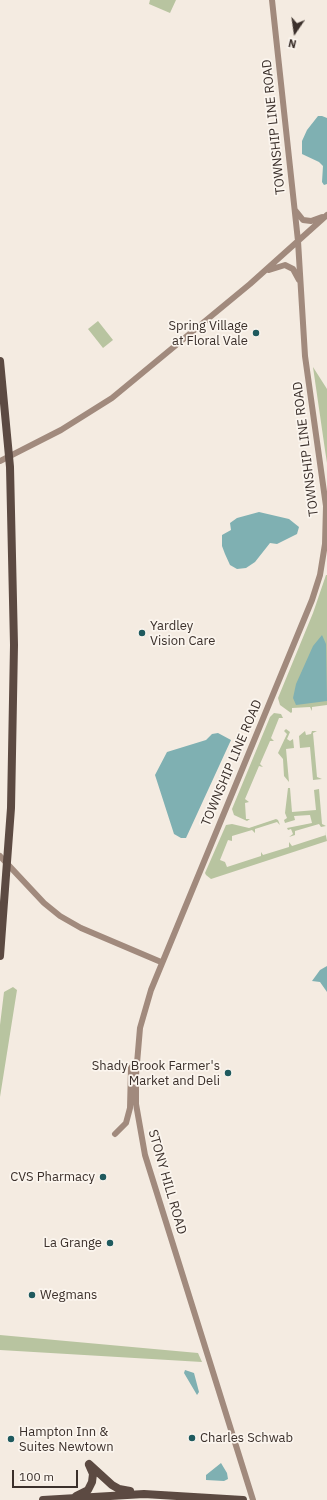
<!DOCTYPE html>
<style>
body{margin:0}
#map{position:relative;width:327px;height:1500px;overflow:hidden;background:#f4ebe1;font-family:"IBM Plex Sans",sans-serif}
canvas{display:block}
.north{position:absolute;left:275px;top:12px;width:40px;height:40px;-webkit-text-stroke:3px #fbf5ee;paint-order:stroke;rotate:193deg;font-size:11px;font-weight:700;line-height:16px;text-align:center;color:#3b302b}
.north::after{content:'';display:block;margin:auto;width:14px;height:18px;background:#3b302b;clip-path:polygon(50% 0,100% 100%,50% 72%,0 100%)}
.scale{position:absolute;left:12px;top:1470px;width:66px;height:18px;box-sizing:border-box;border:2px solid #3b302b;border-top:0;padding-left:5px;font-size:12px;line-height:14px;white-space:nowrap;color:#3b302b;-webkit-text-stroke:3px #fbf5ee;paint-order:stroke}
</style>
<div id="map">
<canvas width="327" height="1500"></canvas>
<div class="north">N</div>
<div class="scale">100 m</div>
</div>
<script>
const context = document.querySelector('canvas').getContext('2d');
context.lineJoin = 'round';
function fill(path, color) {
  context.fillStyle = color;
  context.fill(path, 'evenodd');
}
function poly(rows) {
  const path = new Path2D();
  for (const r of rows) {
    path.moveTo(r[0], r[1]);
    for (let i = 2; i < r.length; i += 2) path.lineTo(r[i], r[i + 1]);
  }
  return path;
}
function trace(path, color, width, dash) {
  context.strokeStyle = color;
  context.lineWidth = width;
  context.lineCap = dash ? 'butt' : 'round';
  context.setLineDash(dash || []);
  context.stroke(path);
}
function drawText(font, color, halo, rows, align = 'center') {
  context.font = font + ' "IBM Plex Sans",sans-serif';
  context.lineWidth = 3.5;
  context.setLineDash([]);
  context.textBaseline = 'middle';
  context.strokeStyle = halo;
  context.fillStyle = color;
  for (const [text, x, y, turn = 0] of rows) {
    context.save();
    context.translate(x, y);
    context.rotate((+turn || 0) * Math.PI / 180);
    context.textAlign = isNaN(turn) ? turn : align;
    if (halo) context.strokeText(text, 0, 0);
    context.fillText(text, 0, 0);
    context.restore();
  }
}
fill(poly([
 [150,0,176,0,170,13,149,4],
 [98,321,113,340,103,348,88,329],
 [313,367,327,389,327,463,325,450],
 [326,575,327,575,327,705,312,707,312,711,310,707,292,708,292,712,291,713,280,705,278,698,313,613],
 [274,713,281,714,283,718,279,718,271,738,274,741,270,741,260,764,263,767,259,766,245,799,249,802,245,803,246,819,250,819,247,821,234,815,232,809,270,717],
 [286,729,290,732,287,739,290,741,293,739,294,748,286,749,289,782,284,776,283,759,278,753,287,734,284,731],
 [305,731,306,735,311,734,312,731,317,731,313,733,317,777,322,779,313,780,310,747,300,748,299,736],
 [288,788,290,788,292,812,316,810,314,790,319,789,322,824,326,826,321,827,319,824,295,831,295,835,289,837,293,834,291,829,288,830,287,828,312,823,310,815,294,816,295,820,285,823,284,820,287,818,285,813],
 [276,819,278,820,280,825,277,822,255,829,255,833,252,830,232,836,232,841,228,840,220,860,225,862,227,867,261,856,261,852,263,855,289,847,289,842,292,846,326,835,325,831,327,841,211,879,206,875,205,873,226,825,232,824,249,828],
 [13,987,17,990,0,1097,0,1025,4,992],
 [0,1335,198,1353,202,1362,0,1350]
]), '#b8c4a0');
fill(poly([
 [318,116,322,116,327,118,327,184,324,185,322,182,323,166,319,162,302,154,302,141,307,130],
 [259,512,289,519,299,527,297,534,277,544,270,543,255,562,246,568,237,569,230,565,225,554,222,546,222,535,231,530,230,523,237,518],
 [322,635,326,644,327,701,296,705,293,698,296,684,313,646],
 [218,733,231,740,186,838,181,838,174,834,155,775,167,752,206,740,212,734],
 [327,966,327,992,320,982,312,981,320,970],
 [185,1370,194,1373,199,1392,197,1395,184,1373],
 [221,1463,227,1473,228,1479,224,1481,206,1480,206,1475]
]), '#7fb0b2');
trace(poly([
 [295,210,303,220,311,221,322,217],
 [269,270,285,265,293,269,299,280],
 [0,461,61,430,112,398,250,284,327,215],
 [0,856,44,903,60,916,81,928,161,962],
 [115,1134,126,1123,130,1108,131,1068,136,1062],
 [253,1500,145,1155,136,1104,136,1075,140,1028,151,990,312,600,320,575,325,544,326,506,305,356,298,241,272,0]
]), '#a18a7d', 6);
trace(poly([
 [0,361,10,467,14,645,11,808,0,956],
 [89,1464,112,1485,119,1489,130,1491],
 [76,1496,88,1490,92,1482,93,1474,89,1465],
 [43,1500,144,1494,243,1500]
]), '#5c4a42', 8);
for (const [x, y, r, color] of [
 [256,333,4,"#1f5a5e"],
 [142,633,4,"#1f5a5e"],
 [228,1073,4,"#1f5a5e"],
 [103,1177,4,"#1f5a5e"],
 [110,1243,4,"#1f5a5e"],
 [32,1295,4,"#1f5a5e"],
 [192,1438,4,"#1f5a5e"],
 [11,1439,4,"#1f5a5e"]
]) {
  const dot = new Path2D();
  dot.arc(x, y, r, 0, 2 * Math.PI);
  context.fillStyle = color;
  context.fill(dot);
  trace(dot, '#fbf5ee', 1.5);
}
drawText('13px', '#3b302b', '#fbf5ee', [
 ["TOWNSHIP LINE ROAD",274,127,-96],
 ["TOWNSHIP LINE ROAD",306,449,-97],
 ["TOWNSHIP LINE ROAD",232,763,-67],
 ["STONY HILL ROAD",167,1182,74]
]);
drawText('13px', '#3b302b', '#fbf5ee', [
 ["Spring Village",248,326],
 ["at Floral Vale",248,341],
 ["Yardley",150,626,"left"],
 ["Vision Care",150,641,"left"],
 ["Shady Brook Farmer's",220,1066],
 ["Market and Deli",220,1081],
 ["CVS Pharmacy",95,1177],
 ["La Grange",102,1243],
 ["Wegmans",40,1295,"left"],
 ["Hampton Inn &",19,1432,"left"],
 ["Suites Newtown",19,1447,"left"],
 ["Charles Schwab",200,1438,"left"]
], 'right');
</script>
